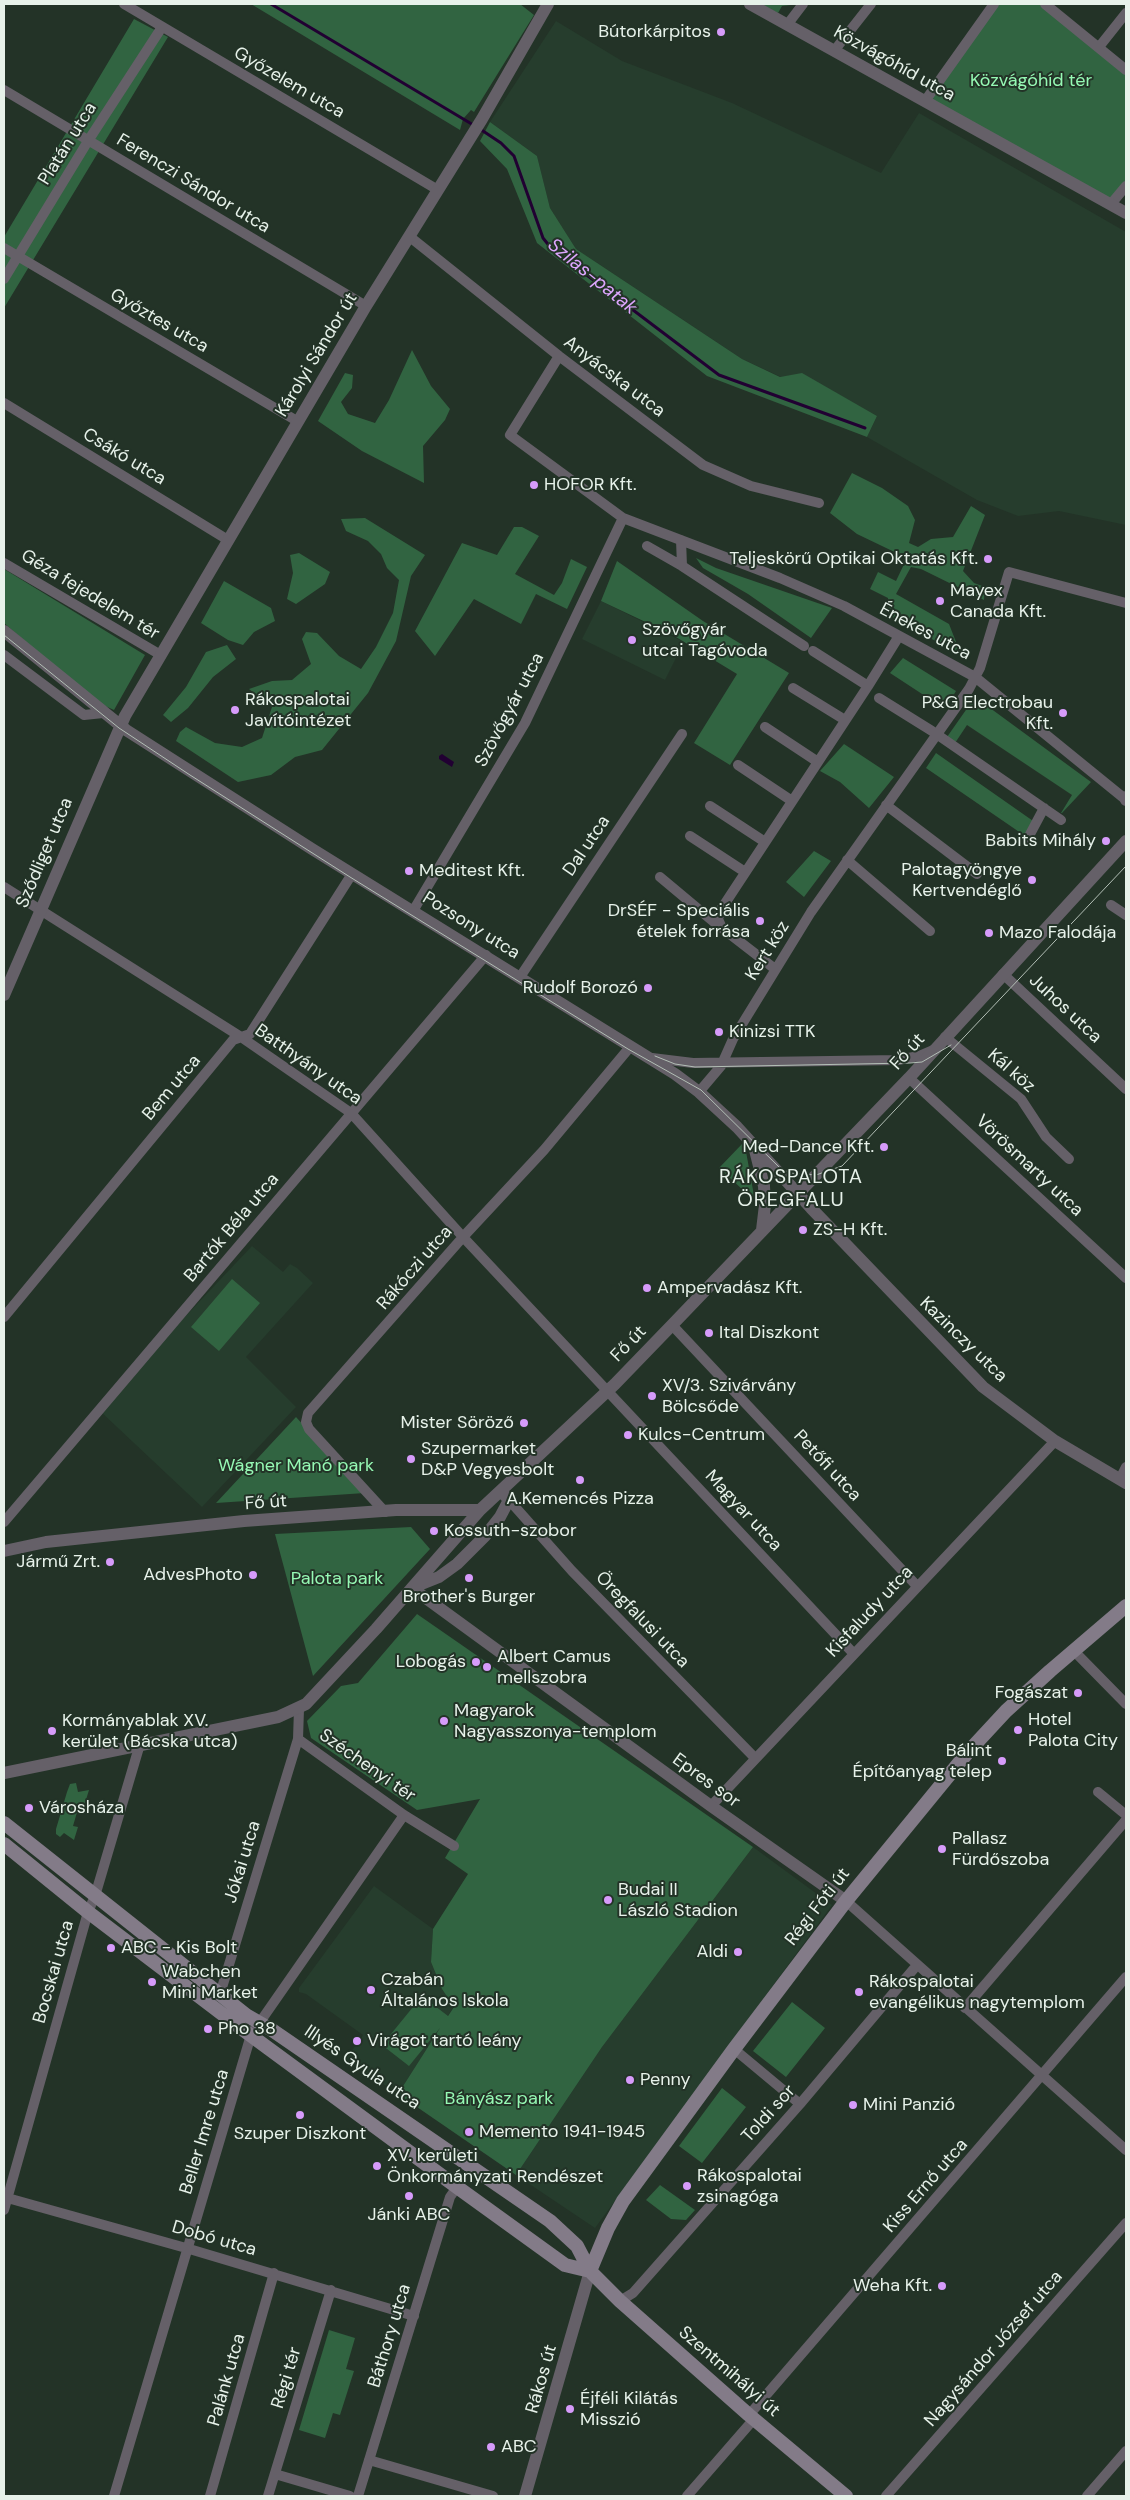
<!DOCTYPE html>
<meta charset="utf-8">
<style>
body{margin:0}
#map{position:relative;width:1130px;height:2500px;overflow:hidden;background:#233327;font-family:"DM Sans",sans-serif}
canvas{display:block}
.frame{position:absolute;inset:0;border:5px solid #e7f2ea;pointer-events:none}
</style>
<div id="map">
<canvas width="1130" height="2500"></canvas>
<div class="frame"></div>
</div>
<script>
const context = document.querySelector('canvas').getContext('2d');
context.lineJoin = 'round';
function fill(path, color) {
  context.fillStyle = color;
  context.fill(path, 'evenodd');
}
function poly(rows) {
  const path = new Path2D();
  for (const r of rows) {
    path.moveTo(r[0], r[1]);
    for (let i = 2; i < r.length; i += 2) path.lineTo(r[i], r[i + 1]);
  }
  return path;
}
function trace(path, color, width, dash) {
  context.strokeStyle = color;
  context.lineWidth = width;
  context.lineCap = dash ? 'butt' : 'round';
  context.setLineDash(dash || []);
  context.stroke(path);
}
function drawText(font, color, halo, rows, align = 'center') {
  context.font = font + ' "DM Sans",sans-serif';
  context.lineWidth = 4;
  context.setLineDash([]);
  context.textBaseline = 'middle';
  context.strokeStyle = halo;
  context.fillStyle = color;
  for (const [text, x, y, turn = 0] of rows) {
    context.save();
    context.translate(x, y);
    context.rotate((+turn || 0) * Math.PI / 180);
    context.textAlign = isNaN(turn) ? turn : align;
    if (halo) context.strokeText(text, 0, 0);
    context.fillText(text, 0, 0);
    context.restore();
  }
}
fill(poly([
 [556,21,622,61,732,103,881,173,919,113,1126,232,1126,525,1059,511,1018,516,977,500,867,437,877,416,802,374,781,377,742,359,576,249,550,208,537,156,490,122],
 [601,601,684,642,665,680,582,639],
 [252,1246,283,1272,290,1264,297,1268,313,1283,246,1357,296,1407,202,1507,100,1411,146,1358],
 [753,1847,832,1905,595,2228,516,2175,602,2047],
 [374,1886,433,1929,431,1962,442,1989,454,2006,398,2094,346,2059,363,2035,306,1994,299,1992,299,1988]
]), '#263d2d');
fill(poly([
 [251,4,520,4,534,15,474,112,471,110,463,119,460,130],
 [761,4,799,4,782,6,778,13],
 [994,4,1045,4,1126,70,1126,186,1111,204,925,101],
 [134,19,168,37,4,308,4,237],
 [490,122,537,156,550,208,576,249,742,359,780,377,802,373,877,416,867,437,707,376,537,243,507,169,480,141],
 [412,350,431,386,450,409,445,420,423,446,424,483,362,451,318,421,345,373,353,375,352,388,341,402,348,414,375,423,389,400],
 [852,473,882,488,908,506,915,520,909,543,918,547,931,539,953,537,971,506,985,515,963,571,974,583,985,587,984,600,921,569,911,567,896,594,949,624,958,647,955,652,889,615,888,598,870,589,878,572,896,581,907,558,857,534,830,513],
 [365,518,425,555,411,576,396,641,368,693,322,750,295,757,271,775,238,782,176,741,180,732,186,727,215,743,242,747,262,738,272,707,249,689,272,681,292,680,311,664,302,639,306,632,317,633,339,656,361,669,376,647,393,613,399,580,387,568,381,554,368,541,346,531,341,519],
 [514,527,522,527,539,536,515,574,554,595,562,583,571,559,587,567,567,609,536,594,521,624,474,599,435,656,415,631,462,543,497,555],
 [299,553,330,572,325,584,296,604,287,599,293,573,290,555],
 [696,558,716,568,832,608,811,638,748,594,703,568],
 [617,561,703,621,789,673,730,765,694,743,737,674,671,634,601,601],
 [4,569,145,655,114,710,96,702,4,623],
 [224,581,271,608,275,621,254,632,243,645,228,640,201,623],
 [227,645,236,659,213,677,188,708,171,722,163,715,186,687,206,652],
 [903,658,956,691,945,709,890,673],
 [975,697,1091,782,1062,813,1061,813,1072,795,967,725,955,743,947,737],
 [844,744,894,777,869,808,840,782,820,771],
 [936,753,1036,823,1028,838,926,768],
 [814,851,831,861,804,897,786,882],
 [742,1144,745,1146,755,1201,719,1168],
 [232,1279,260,1303,219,1351,191,1327],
 [296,1417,365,1493,216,1503],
 [411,1527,430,1549,313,1676,275,1534],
 [417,1614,753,1847,602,2047,516,2175,398,2094,440,2028,409,2066,382,2045,422,1996,448,2016,454,2007,442,1989,431,1962,433,1929,468,1874,445,1858,480,1799,417,1810,311,1738,307,1721,341,1686,358,1683],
 [76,1783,78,1792,89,1790,85,1803,80,1802,73,1826,78,1827,74,1840,64,1833,60,1837,56,1834,56,1829,67,1792,70,1784],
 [792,2002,825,2028,786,2077,753,2051],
 [722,2088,746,2107,702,2163,679,2146],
 [660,2185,695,2210,686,2220,671,2219,646,2200],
 [329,2330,355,2338,346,2369,354,2371,340,2415,333,2413,325,2438,299,2430]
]), '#316441');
fill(poly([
 [442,754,454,762,452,767,439,759,439,756]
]), '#210032');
trace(poly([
 [271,4,475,126],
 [480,129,501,143,514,156,543,238,551,248,719,375,865,428]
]), '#210032', 3);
trace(poly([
 [124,4,438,190],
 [1045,4,1126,70],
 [787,25,803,4],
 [1099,47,1126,13],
 [834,51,871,4],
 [4,90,366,306],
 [925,101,994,4],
 [1111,204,1126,186],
 [410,237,559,356,703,465,751,486,819,503],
 [4,248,297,421],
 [4,279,88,141,162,27],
 [559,356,510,435,623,518,780,578,844,606,975,677,1125,799],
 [4,403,228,540],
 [681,540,682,566,804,646],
 [647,546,682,566],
 [4,563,159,654],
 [4,655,84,715,103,713],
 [868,686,899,636],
 [793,688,845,720],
 [879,698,932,731,1061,820],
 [765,727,818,762],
 [738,765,792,801],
 [886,805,977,874],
 [710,806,765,842],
 [690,836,745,872],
 [1028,838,1044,808],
 [847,860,930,931],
 [660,877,721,928],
 [4,887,241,1037,351,1113,463,1237,854,1654],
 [1111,905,1126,915],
 [413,911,525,723,623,518],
 [775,969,722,928,718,919,720,911,868,686,813,651],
 [1003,974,1126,1089],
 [520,977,682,734],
 [945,1037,1021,1099,1046,1137,1069,1159],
 [652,1058,693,1063,898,1060,919,1056,933,1050],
 [909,1078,1126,1278],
 [699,1092,721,1066,733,1039,811,912,969,689,980,668,1009,572,1126,603],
 [4,1317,233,1040,250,1034,352,874],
 [672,1325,917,1586],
 [1120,1479,1126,1467],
 [509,1500,572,1571,755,1758],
 [385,1512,309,1429,306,1422,308,1413,463,1237,544,1150,630,1047],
 [4,1522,486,955],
 [1074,1651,1126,1704],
 [299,1709,298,1739,404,1815,454,1846],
 [1098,1792,1126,1815],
 [711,1806,1055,1441],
 [846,1901,1126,2150],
 [220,1994,298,1739],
 [965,2008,1126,1820],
 [734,2049,800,2104],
 [4,2197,186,2248,414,2316],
 [4,2210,88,1912,95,1896,140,1744],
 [620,2301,633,2293,800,2104,917,1965],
 [749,2415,1126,1977],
 [369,2460,493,2496],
 [275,2474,350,2496],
 [114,2496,251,2035,404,1815],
 [210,2496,274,2273],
 [268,2496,331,2290],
 [358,2496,450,2197,457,2187],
 [687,2496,754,2419],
 [886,2496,1126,2223],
 [1087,2496,1126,2451]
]), '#656068', 10);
trace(poly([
 [750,4,1126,213],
 [4,631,126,730,312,849,675,1074,699,1092,737,1127,811,1208,983,1387,1055,1441,1126,1483],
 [1126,797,1126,800],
 [4,995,125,716,366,306,482,119,548,4],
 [755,1150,764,1186,765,1205,762,1230],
 [4,1551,46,1542,244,1521,396,1510,480,1510],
 [414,1587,439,1577,457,1564,485,1536,500,1517,509,1500,501,1491],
 [412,1588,711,1806,846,1901],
 [4,1773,278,1717,306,1704,376,1629,480,1510,615,1384,672,1325,909,1078,1126,841],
 [525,2496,590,2271]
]), '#656068', 12);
trace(poly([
 [4,1823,246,2015,272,2030,550,2221,577,2246,590,2271,620,2301,749,2415,846,2496],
 [4,1844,88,1912,238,2026,457,2187,565,2265,590,2271],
 [590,2271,608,2228,623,2201,734,2049,846,1901,968,1752,1006,1711,1050,1671,1126,1606]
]), '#837b88', 14);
trace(poly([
 [4,635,119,728,190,775,350,877,628,1049,701,1090,780,1168,790,1173,816,1175,842,1166,1126,866],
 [655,1056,675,1064,695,1067,910,1063,922,1062,951,1045]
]), '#b3bfb6', 1);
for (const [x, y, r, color] of [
 [721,32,5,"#d69bfa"],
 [534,485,5,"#d69bfa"],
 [988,559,5,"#d69bfa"],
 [940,601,5,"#d69bfa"],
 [632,640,5,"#d69bfa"],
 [235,710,5,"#d69bfa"],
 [1063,713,5,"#d69bfa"],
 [1106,841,5,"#d69bfa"],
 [409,871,5,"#d69bfa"],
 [1032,880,5,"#d69bfa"],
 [760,921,5,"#d69bfa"],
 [989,933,5,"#d69bfa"],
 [648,988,5,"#d69bfa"],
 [719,1032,5,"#d69bfa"],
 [884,1147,5,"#d69bfa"],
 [803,1230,5,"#d69bfa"],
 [647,1288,5,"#d69bfa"],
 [709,1333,5,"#d69bfa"],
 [652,1396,5,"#d69bfa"],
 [524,1423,5,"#d69bfa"],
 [628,1435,5,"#d69bfa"],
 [411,1459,5,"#d69bfa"],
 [580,1480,5,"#d69bfa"],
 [434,1531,5,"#d69bfa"],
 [110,1562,5,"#d69bfa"],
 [253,1575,5,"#d69bfa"],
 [469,1578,5,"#d69bfa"],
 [476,1662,5,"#d69bfa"],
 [487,1667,5,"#d69bfa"],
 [1078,1693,5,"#d69bfa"],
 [444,1721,5,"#d69bfa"],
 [1018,1730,5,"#d69bfa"],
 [52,1731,5,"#d69bfa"],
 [1002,1761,5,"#d69bfa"],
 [29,1808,5,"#d69bfa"],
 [942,1849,5,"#d69bfa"],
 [608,1900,5,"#d69bfa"],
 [111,1948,5,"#d69bfa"],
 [738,1952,5,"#d69bfa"],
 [152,1982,5,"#d69bfa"],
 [371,1990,5,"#d69bfa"],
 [859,1992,5,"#d69bfa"],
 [208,2029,5,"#d69bfa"],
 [357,2041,5,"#d69bfa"],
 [630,2080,5,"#d69bfa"],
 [853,2105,5,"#d69bfa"],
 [300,2115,5,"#d69bfa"],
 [469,2132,5,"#d69bfa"],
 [377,2166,5,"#d69bfa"],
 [687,2186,5,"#d69bfa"],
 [409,2196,5,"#d69bfa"],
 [942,2286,5,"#d69bfa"],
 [570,2409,5,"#d69bfa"],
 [491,2447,5,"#d69bfa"]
]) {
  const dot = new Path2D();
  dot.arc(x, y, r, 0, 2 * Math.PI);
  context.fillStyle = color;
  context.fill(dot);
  trace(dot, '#233327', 2);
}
drawText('18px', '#e7f2ea', '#233327', [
 ["Bútorkárpitos",711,32,"right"],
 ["HOFOR Kft.",544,485],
 ["Teljeskörű Optikai Oktatás Kft.",978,559,"right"],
 ["Mayex",950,591],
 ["Canada Kft.",950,612],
 ["Szövőgyár",642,630],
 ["utcai Tagóvoda",642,651],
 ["Rákospalotai",245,700],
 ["Javítóintézet",245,721],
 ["P&G Electrobau",1053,703,"right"],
 ["Kft.",1053,724,"right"],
 ["Babits Mihály",1096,841,"right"],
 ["Palotagyöngye",1022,870,"right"],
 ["Kertvendéglő",1022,891,"right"],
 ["Meditest Kft.",419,871],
 ["DrSÉF - Speciális",750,911,"right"],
 ["ételek forrása",750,932,"right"],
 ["Mazo Falodája",999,933],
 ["Rudolf Borozó",638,988,"right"],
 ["Kinizsi TTK",729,1032],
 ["Med-Dance Kft.",874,1147,"right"],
 ["ZS-H Kft.",813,1230],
 ["Ampervadász Kft.",657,1288],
 ["Ital Diszkont",719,1333],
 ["XV/3. Szivárvány",662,1386],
 ["Bölcsőde",662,1407],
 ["Mister Söröző",514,1423,"right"],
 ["Kulcs-Centrum",638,1435],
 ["Szupermarket",421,1449],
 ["D&P Vegyesbolt",421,1470],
 ["A.Kemencés Pizza",580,1499,"center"],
 ["Kossuth-szobor",444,1531],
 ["Jármű Zrt.",100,1562,"right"],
 ["AdvesPhoto",243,1575,"right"],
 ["Brother's Burger",469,1597,"center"],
 ["Albert Camus",497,1657],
 ["mellszobra",497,1678],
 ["Lobogás",466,1662,"right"],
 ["Fogászat",1068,1693,"right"],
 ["Magyarok",454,1711],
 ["Nagyasszonya-templom",454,1732],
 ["Hotel",1028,1720],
 ["Palota City",1028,1741],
 ["Kormányablak XV.",62,1721],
 ["kerület (Bácska utca)",62,1742],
 ["Bálint",992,1751,"right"],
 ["Építőanyag telep",992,1772,"right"],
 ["Városháza",39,1808],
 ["Pallasz",952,1839],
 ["Fürdőszoba",952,1860],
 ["Budai II",618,1890],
 ["László Stadion",618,1911],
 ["ABC - Kis Bolt",121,1948],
 ["Aldi",728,1952,"right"],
 ["Wabchen",162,1972],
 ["Mini Market",162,1993],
 ["Czabán",381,1980],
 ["Általános Iskola",381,2001],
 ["Rákospalotai",869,1982],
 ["evangélikus nagytemplom",869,2003],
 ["Pho 38",218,2029],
 ["Virágot tartó leány",367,2041],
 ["Penny",640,2080],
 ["Mini Panzió",863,2105],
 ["Memento 1941-1945",479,2132],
 ["Szuper Diszkont",300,2134,"center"],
 ["XV. kerületi",387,2156],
 ["Önkormányzati Rendészet",387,2177],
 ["Rákospalotai",697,2176],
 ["zsinagóga",697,2197],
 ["Jánki ABC",409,2215,"center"],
 ["Weha Kft.",932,2286,"right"],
 ["Éjféli Kilátás",580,2399],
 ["Misszió",580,2420],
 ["ABC",501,2447]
], 'left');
drawText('18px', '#e7f2ea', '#233327', [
 ["Közvágóhíd utca",894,64,29],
 ["Győzelem utca",289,83,30],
 ["Platán utca",68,144,-58],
 ["Ferenczi Sándor utca",193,184,31],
 ["Győztes utca",159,321,30],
 ["Károlyi Sándor út",317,355,-59],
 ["Anyácska utca",614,377,37],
 ["Csákó utca",124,457,31],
 ["Géza fejedelem tér",90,595,31],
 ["Énekes utca",925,632,28],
 ["Szövőgyár utca",510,710,-62],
 ["Dal utca",587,846,-56],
 ["Sződliget utca",45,853,-67],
 ["Pozsony utca",471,926,32],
 ["Kert köz",768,951,-58],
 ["Juhos utca",1065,1009,43],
 ["Fő út",908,1052,-48],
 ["Batthyány utca",308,1065,35],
 ["Kál köz",1011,1071,41],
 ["Bem utca",172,1088,-50],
 ["Vörösmarty utca",1029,1166,43],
 ["Bartók Béla utca",232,1228,-50],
 ["Rákóczi utca",415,1268,-49],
 ["Kazinczy utca",963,1340,44],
 ["Fő út",629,1344,-46],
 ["Petőfi utca",827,1466,47],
 ["Fő út",266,1503,-4],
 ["Magyar utca",743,1511,47],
 ["Kisfaludy utca",870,1612,-47],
 ["Öregfalusi utca",642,1620,46],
 ["Széchenyi tér",367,1766,35],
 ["Epres sor",706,1781,36],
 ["Jókai utca",243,1862,-73],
 ["Régi Fóti út",818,1907,-52],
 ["Bocskai utca",54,1972,-74],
 ["Illyés Gyula utca",362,2068,34],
 ["Toldi sor",769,2114,-48],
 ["Beller Imre utca",205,2132,-73],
 ["Kiss Ernő utca",926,2186,-49],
 ["Dobó utca",214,2239,16],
 ["Báthory utca",390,2336,-73],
 ["Nagysándor József utca",994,2349,-49],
 ["Szentmihályi út",729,2372,41],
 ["Régi tér",287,2378,-73],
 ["Rákos út",542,2379,-74],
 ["Palánk utca",227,2380,-74]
]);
drawText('18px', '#96f9b4', '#233327', [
 ["Közvágóhíd tér",1031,81],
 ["Wágner Manó park",296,1466],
 ["Palota park",337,1579],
 ["Bányász park",499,2099]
]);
drawText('italic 19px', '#dda6fe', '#233327', [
 ["Szilas-patak",592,277,39]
]);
context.letterSpacing = '1px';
drawText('20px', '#e7f2ea', '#233327', [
 ["RÁKOSPALOTA",791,1178],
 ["ÖREGFALU",791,1201]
]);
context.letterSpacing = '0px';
</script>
